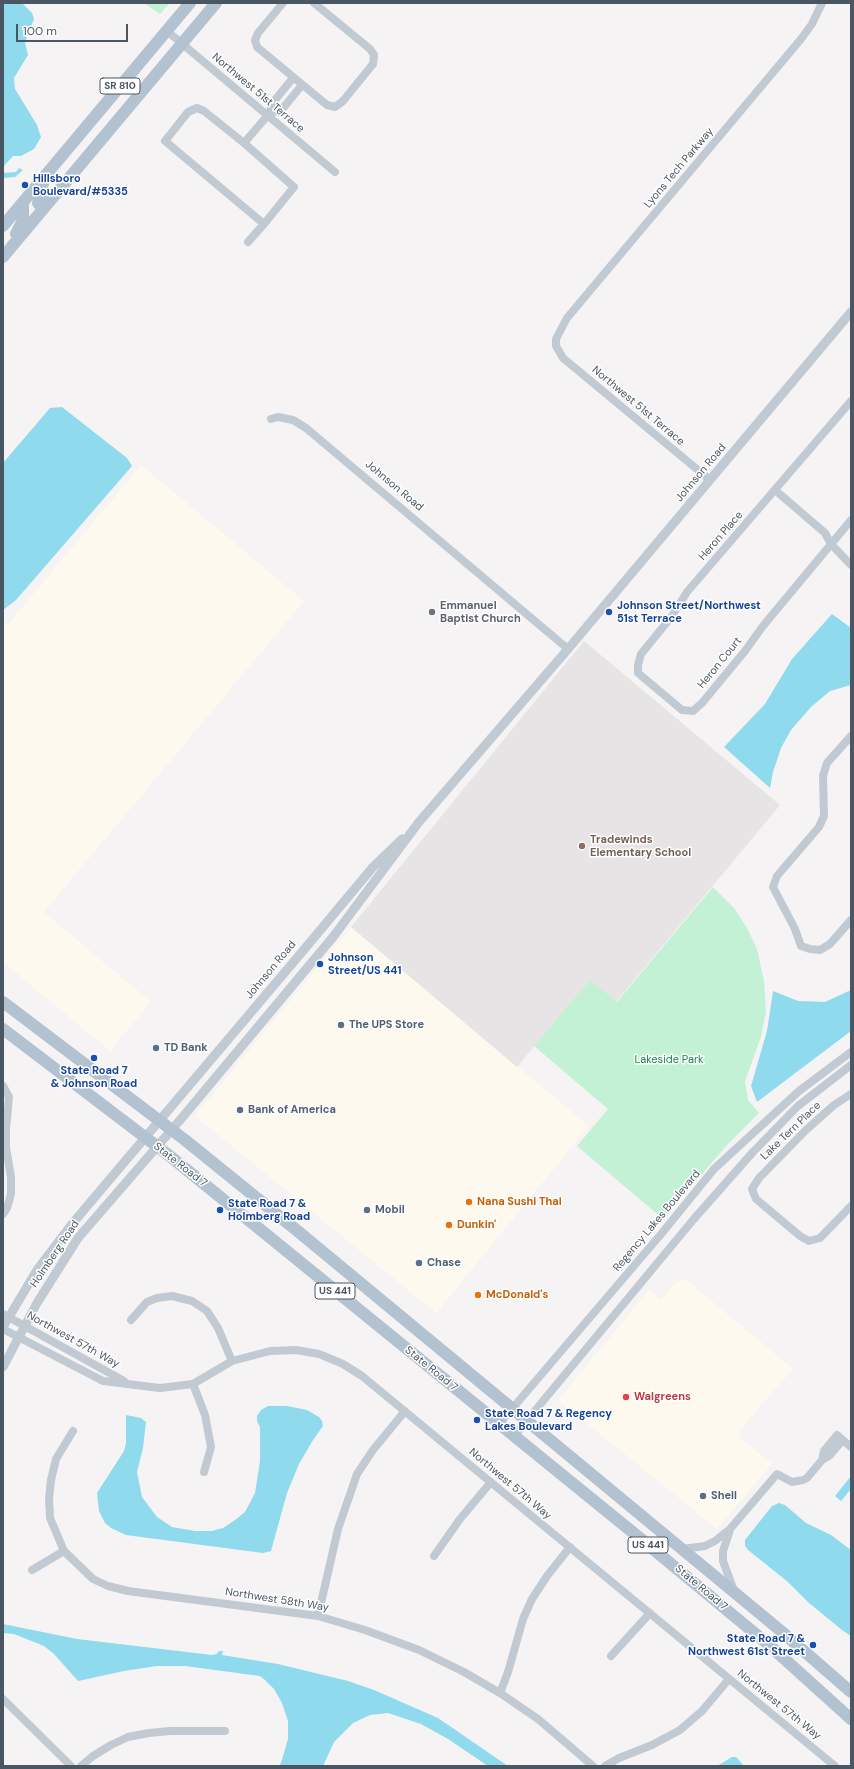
<!DOCTYPE html>
<style>
body{margin:0}
#map{position:relative;width:854px;height:1769px;overflow:hidden;background:#f5f3f3;font-family:"DM Sans",sans-serif}
canvas{display:block}
.frame{position:absolute;inset:0;border:4px solid #4a5661;pointer-events:none}
.scale{position:absolute;left:16px;top:24px;width:112px;height:18px;box-sizing:border-box;border:2px solid #4a5661;border-top:0;padding-left:5px;font-size:12px;line-height:14px;white-space:nowrap;color:#4a5661;-webkit-text-stroke:3px #fff;paint-order:stroke}
</style>
<div id="map">
<canvas width="854" height="1769"></canvas>
<div class="frame"></div>
<div class="scale">100 m</div>
</div>
<script>
const context = document.querySelector('canvas').getContext('2d');
context.lineJoin = 'round';
function fill(path, color) {
  context.fillStyle = color;
  context.fill(path, 'evenodd');
}
function poly(rows) {
  const path = new Path2D();
  for (const r of rows) {
    path.moveTo(r[0], r[1]);
    for (let i = 2; i < r.length; i += 2) path.lineTo(r[i], r[i + 1]);
  }
  return path;
}
function trace(path, color, width, dash) {
  context.strokeStyle = color;
  context.lineWidth = width;
  context.lineCap = dash ? 'butt' : 'round';
  context.setLineDash(dash || []);
  context.stroke(path);
}
function drawText(font, color, halo, rows, align = 'center') {
  context.font = font + ' "DM Sans",sans-serif';
  context.lineWidth = 3;
  context.setLineDash([]);
  context.textBaseline = 'middle';
  context.strokeStyle = halo;
  context.fillStyle = color;
  for (const [text, x, y, turn = 0] of rows) {
    context.save();
    context.translate(x, y);
    context.rotate((+turn || 0) * Math.PI / 180);
    context.textAlign = isNaN(turn) ? turn : align;
    if (halo) context.strokeText(text, 0, 0);
    context.fillText(text, 0, 0);
    context.restore();
  }
}
fill(poly([
 [141,465,304,601,44,912,151,1002,110,1051,3,962,3,623,9,623],
 [351,927,589,1126,436,1313,195,1116],
 [681,1280,688,1281,793,1369,740,1430,739,1437,772,1464,717,1529,558,1400,649,1290,661,1300,675,1283]
]), '#fdf9ef');
fill(poly([
 [584,641,780,805,616,1002,590,980,517,1067,351,927]
]), '#e6e4e5');
fill(poly([
 [144,3,170,3,160,14],
 [713,887,734,908,747,928,757,949,764,981,766,1012,761,1037,745,1081,748,1100,759,1113,727,1145,663,1219,577,1146,608,1109,534,1046,590,980,617,1002]
]), '#c3f1d5');
fill(poly([
 [3,3,22,3,32,13,34,19,25,42,28,55,14,78,15,89,37,125,41,137,34,149,21,156,13,156,3,167],
 [19,168,23,170,15,177,3,178,3,173,16,172],
 [62,407,127,458,132,466,16,600,3,610,3,463,50,408],
 [832,614,851,628,851,685,830,691,811,707,791,730,781,748,773,772,770,788,724,747,765,704,792,659],
 [851,990,851,1031,757,1102,751,1086,767,1031,773,991,798,1001,825,1002],
 [268,1406,287,1406,307,1410,319,1417,322,1421,323,1426,313,1440,299,1464,287,1493,271,1551,263,1553,126,1535,111,1528,105,1523,99,1511,97,1493,124,1451,126,1443,126,1415,141,1418,146,1422,143,1448,137,1472,142,1497,157,1517,172,1527,195,1531,212,1531,223,1528,235,1520,245,1512,255,1493,260,1461,260,1427,257,1421,257,1416,261,1410],
 [851,1476,851,1489,841,1501,835,1496],
 [779,1503,785,1505,806,1523,831,1535,851,1550,851,1636,842,1630,809,1603,788,1582,748,1550,745,1546,745,1540,772,1506],
 [3,1624,77,1639,212,1655,217,1654,219,1651,223,1651,222,1655,278,1664,348,1681,374,1690,438,1718,508,1766,488,1766,448,1739,421,1724,388,1713,370,1715,353,1723,334,1742,323,1766,279,1766,281,1763,288,1739,288,1721,282,1703,274,1689,265,1680,260,1676,185,1666,157,1666,124,1671,78,1681,54,1654,44,1646,14,1634,3,1633],
 [732,1757,736,1757,744,1766,717,1766]
]), '#90daee');
trace(poly([
 [283,3,258,33,255,40,257,47,327,105,335,107,343,101,373,64,374,55,370,49,314,3],
 [167,31,335,172],
 [268,115,284,107,302,85],
 [244,143,294,187,264,224,165,141,188,112,197,108,204,111,244,143,268,115,275,100,293,78],
 [248,242,264,224],
 [851,401,687,592,672,616,641,654,638,665,638,673,682,710,693,711,702,703,745,651,763,626,851,520],
 [271,419,278,417,293,420,306,428,568,649],
 [710,480,563,358,556,346,556,339,567,318,801,39,812,24,822,3],
 [775,490,825,533,831,544,851,565],
 [851,736,827,763,823,776,824,816,819,827,777,876,773,887,795,929,801,946,810,949,820,950,830,944,851,920],
 [3,1086,9,1097,6,1129,6,1148,11,1177,11,1194,7,1208,3,1214],
 [851,1094,834,1105,806,1130,759,1178,752,1189,756,1199,800,1236,809,1241,820,1238,851,1206],
 [3,1314,124,1381],
 [131,1320,147,1302,157,1298,172,1296,192,1301,207,1311,218,1328,232,1361],
 [3,1329,103,1381,160,1388,193,1384,232,1361,270,1351,296,1350,319,1354,343,1364,362,1376,835,1766],
 [193,1384,205,1415,211,1447,204,1472],
 [499,1424,662,1233,714,1169,799,1091,851,1052],
 [73,1431,56,1459,51,1480,49,1499,50,1518,64,1551,93,1579,108,1586,128,1591,318,1616,365,1630,419,1650,464,1672,500,1693,538,1719,593,1766],
 [514,1436,693,1220,753,1152,798,1106,851,1065],
 [822,1460,824,1451,837,1435,851,1447],
 [730,1530,723,1551,723,1561,734,1591],
 [682,1549,705,1546,715,1541,730,1529,777,1474,792,1482,803,1480,807,1478,822,1460,830,1455,843,1440],
 [434,1556,460,1519,491,1482],
 [32,1570,64,1551],
 [318,1616,338,1529,357,1474,373,1450,405,1411],
 [611,1656,650,1613],
 [500,1693,508,1672,523,1619,532,1599,547,1576,570,1547],
 [3,1699,71,1766],
 [81,1766,93,1756,111,1745,128,1737,149,1733,170,1731,225,1731],
 [605,1766,619,1758,652,1745,680,1730,702,1711,729,1679]
]), '#c1cad2', 8);
trace(poly([
 [3,1327,37,1270,72,1224,302,952,373,867,402,839],
 [3,1367,37,1303,78,1238,181,1119,333,937,419,822,568,649,851,312]
]), '#c1cad2', 9);
trace(poly([
 [43,209,38,203,44,180],
 [3,226,190,3],
 [16,234,23,220,23,202],
 [3,257,216,3],
 [3,1002,185,1140,300,1233,781,1631,851,1692],
 [3,1029,171,1157,641,1539,769,1645,851,1719]
]), '#b3c2d1', 12);
for (const [x, y, r, color] of [
 [25,185,4,"#1a4fb4"],
 [432,612,4,"#6b7280"],
 [609,612,4,"#1a4fb4"],
 [582,846,4,"#8d6e63"],
 [320,964,4,"#1a4fb4"],
 [341,1025,4,"#5c6f8a"],
 [156,1048,4,"#5c6f8a"],
 [94,1058,4,"#1a4fb4"],
 [240,1110,4,"#5c6f8a"],
 [469,1202,4,"#e8710a"],
 [220,1210,4,"#1a4fb4"],
 [367,1210,4,"#5c6f8a"],
 [449,1225,4,"#e8710a"],
 [419,1263,4,"#5c6f8a"],
 [478,1295,4,"#e8710a"],
 [626,1397,4,"#e0444e"],
 [477,1420,4,"#1a4fb4"],
 [703,1496,4,"#5c6f8a"],
 [813,1645,4,"#1a4fb4"]
]) {
  const dot = new Path2D();
  dot.arc(x, y, r, 0, 2 * Math.PI);
  context.fillStyle = color;
  context.fill(dot);
  trace(dot, '#fff', 1.5);
}
for (const [x, y, w] of [
 [120,86,40],
 [335,1291,40],
 [648,1545,40]
]) {
  const box = new Path2D();
  box.roundRect(x - w / 2, y - 8, w, 16, 3);
  context.fillStyle = '#fff';
  context.fill(box);
  trace(box, '#4a5661', 1);
}
drawText('bold 10px', '#4a5661', null, [
 ["SR 810",120,86],
 ["US 441",335,1291],
 ["US 441",648,1545]
]);
drawText('11px', '#4a5661', '#fff', [
 ["Northwest 51st Terrace",258,93,40],
 ["Lyons Tech Parkway",679,168,-50],
 ["Northwest 51st Terrace",638,406,40],
 ["Johnson Road",701,473,-50],
 ["Johnson Road",394,486,40],
 ["Heron Place",721,536,-49],
 ["Heron Court",720,663,-51],
 ["Johnson Road",271,970,-50],
 ["Lake Tern Place",791,1131,-44],
 ["State Road 7",180,1165,38],
 ["Regency Lakes Boulevard",657,1221,-50],
 ["Holmberg Road",55,1254,-56],
 ["Northwest 57th Way",73,1340,29],
 ["State Road 7",431,1369,39],
 ["Northwest 57th Way",510,1484,40],
 ["State Road 7",701,1588,40],
 ["Northwest 58th Way",277,1600,9],
 ["Northwest 57th Way",779,1705,39]
]);
drawText('bold 11px', '#164399', '#fff', [
 ["Hillsboro",33,179],
 ["Boulevard/#5335",33,192],
 ["Johnson Street/Northwest",617,606],
 ["51st Terrace",617,619],
 ["Johnson",328,958],
 ["Street/US 441",328,971],
 ["State Road 7",94,1071,"center"],
 ["& Johnson Road",94,1084,"center"],
 ["State Road 7 &",228,1204],
 ["Holmberg Road",228,1217],
 ["State Road 7 & Regency",485,1414],
 ["Lakes Boulevard",485,1427],
 ["State Road 7 &",805,1639,"right"],
 ["Northwest 61st Street",805,1652,"right"]
], 'left');
drawText('bold 11px', '#5b616d', '#fff', [
 ["Emmanuel",440,606],
 ["Baptist Church",440,619]
], 'left');
drawText('bold 11px', '#785e54', '#fff', [
 ["Tradewinds",590,840],
 ["Elementary School",590,853]
], 'left');
drawText('bold 11px', '#4e5e75', '#fff', [
 ["The UPS Store",349,1025],
 ["TD Bank",164,1048],
 ["Bank of America",248,1110],
 ["Mobil",375,1210],
 ["Chase",427,1263],
 ["Shell",711,1496]
], 'left');
drawText('11px', '#17864f', '#fff', [
 ["Lakeside Park",669,1060]
]);
drawText('bold 11px', '#c56008', '#fff', [
 ["Nana Sushi Thai",477,1202],
 ["Dunkin'",457,1225],
 ["McDonald's",486,1295]
], 'left');
drawText('bold 11px', '#be3a42', '#fff', [
 ["Walgreens",634,1397]
], 'left');
</script>
